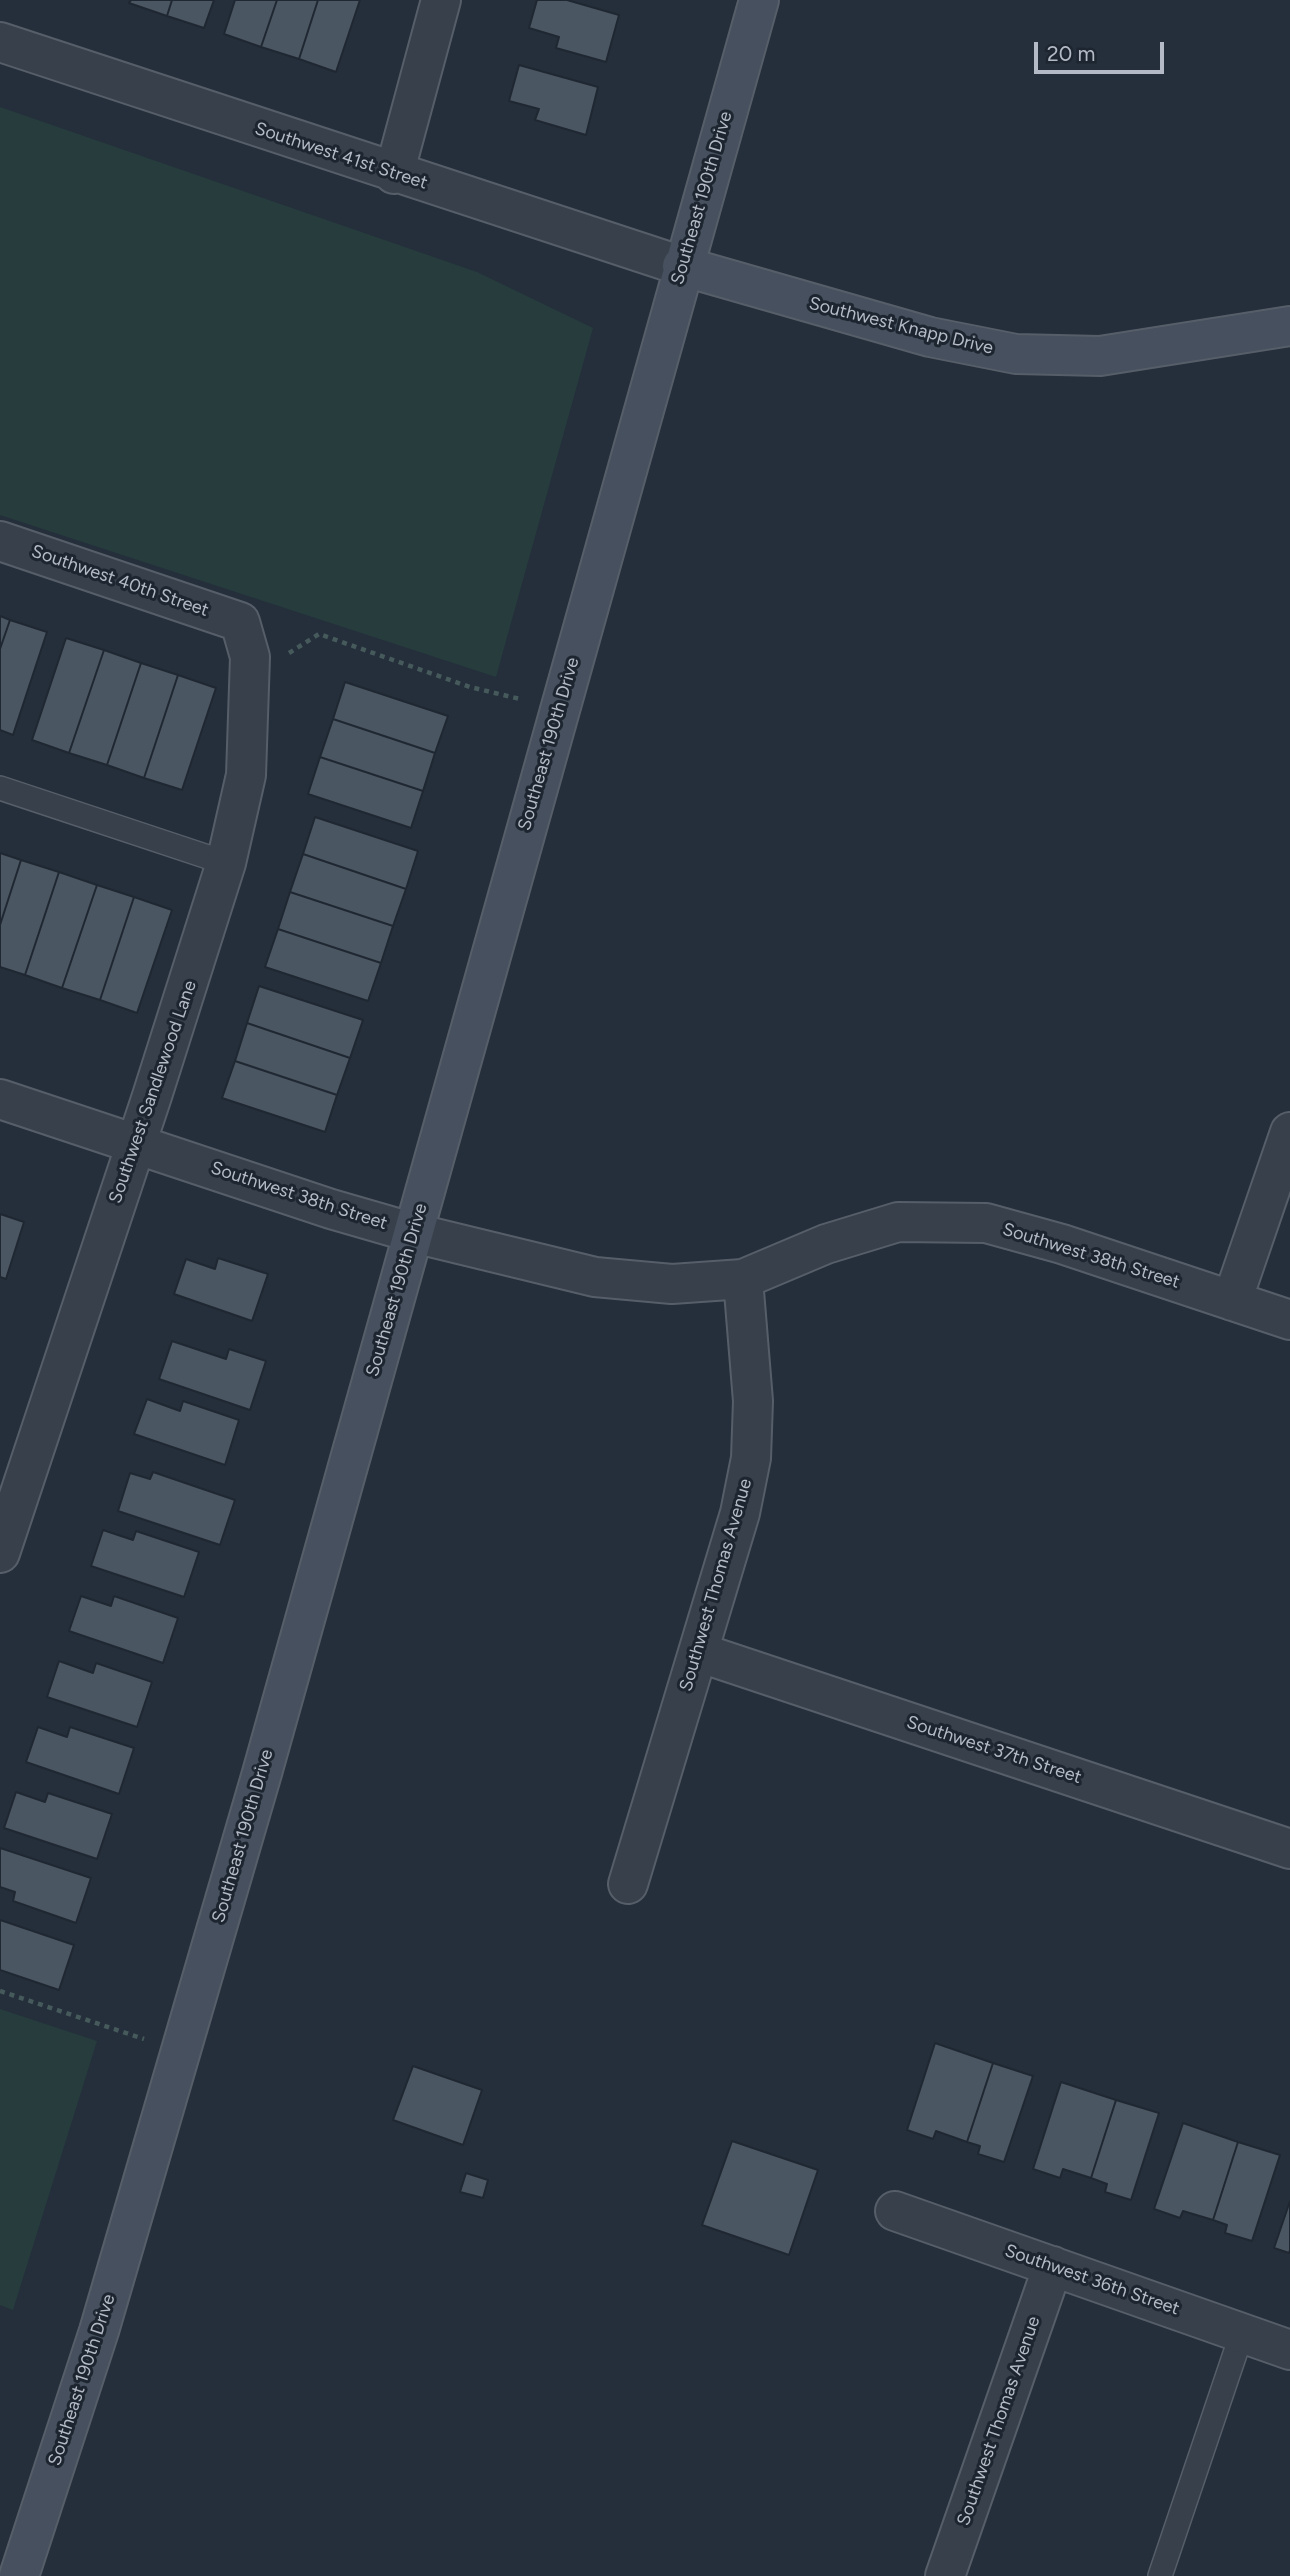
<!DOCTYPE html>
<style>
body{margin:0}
#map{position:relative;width:1290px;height:2576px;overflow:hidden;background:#242f3b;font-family:Figtree,sans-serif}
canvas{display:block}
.scale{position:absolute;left:1034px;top:42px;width:130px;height:32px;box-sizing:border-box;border:4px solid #b4bbc6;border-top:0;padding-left:9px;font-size:21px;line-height:24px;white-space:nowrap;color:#b4bbc6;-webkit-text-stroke:5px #1d2630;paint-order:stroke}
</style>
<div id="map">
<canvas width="1290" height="2576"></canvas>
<div class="scale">20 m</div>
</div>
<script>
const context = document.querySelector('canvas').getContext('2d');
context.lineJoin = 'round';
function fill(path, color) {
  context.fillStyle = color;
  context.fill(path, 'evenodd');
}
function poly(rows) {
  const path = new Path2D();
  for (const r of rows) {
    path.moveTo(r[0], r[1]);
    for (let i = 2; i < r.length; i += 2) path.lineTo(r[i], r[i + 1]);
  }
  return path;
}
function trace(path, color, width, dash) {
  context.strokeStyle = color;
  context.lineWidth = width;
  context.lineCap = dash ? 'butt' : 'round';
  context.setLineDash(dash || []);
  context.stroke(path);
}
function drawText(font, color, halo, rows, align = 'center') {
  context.font = font + ' Figtree,sans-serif';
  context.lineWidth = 6;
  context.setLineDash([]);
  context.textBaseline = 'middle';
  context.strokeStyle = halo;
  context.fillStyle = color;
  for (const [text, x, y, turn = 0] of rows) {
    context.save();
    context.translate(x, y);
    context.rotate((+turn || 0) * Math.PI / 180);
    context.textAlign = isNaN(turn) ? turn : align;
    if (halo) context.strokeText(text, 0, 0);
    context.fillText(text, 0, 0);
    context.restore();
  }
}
fill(poly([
 [0,107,477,272,593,328,496,677,0,515],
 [0,2009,97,2041,13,2310,0,2305]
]), '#273c3d');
const building = poly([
 [131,0,172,0,167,16,129,3,131,0],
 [172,0,214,0,204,28,167,16,172,0],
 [235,0,277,0,261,47,224,34,235,0],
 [277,0,318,0,299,59,261,47,277,0],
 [318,0,360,0,336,72,299,59,318,0],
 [537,0,567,0,619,15,606,62,556,48,559,37,529,28,537,0],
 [519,65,598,87,586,135,535,120,539,109,509,101,519,65],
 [0,616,10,620,0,649,0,616],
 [10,620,47,632,13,735,0,730,0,649,10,620],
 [66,638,104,650,69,753,32,740,66,638],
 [104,650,141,663,107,765,69,753,104,650],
 [141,663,178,675,144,778,107,765,141,663],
 [178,675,216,688,182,790,144,778,178,675],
 [345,682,448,716,435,753,333,719,345,682],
 [333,719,435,753,423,791,320,757,333,719],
 [320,757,423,791,411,828,308,794,320,757],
 [315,817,418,851,406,889,303,854,315,817],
 [0,853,21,860,0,925,0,853],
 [303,854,406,889,393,926,290,892,303,854],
 [21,860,59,872,25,975,0,967,0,925,21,860],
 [59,872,97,885,62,988,25,975,59,872],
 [97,885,134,897,100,1000,62,988,97,885],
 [290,892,393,926,381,963,278,929,290,892],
 [134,897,172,910,137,1013,100,1000,134,897],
 [278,929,381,963,368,1001,265,967,278,929],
 [259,986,363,1020,350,1058,247,1023,259,986],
 [247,1023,350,1058,337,1095,235,1061,247,1023],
 [235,1061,337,1095,325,1132,222,1098,235,1061],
 [0,1214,24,1222,6,1279,0,1277,0,1214],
 [218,1258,268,1274,252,1321,174,1294,186,1259,215,1269,218,1258],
 [172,1341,226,1359,229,1349,266,1361,250,1410,159,1379,172,1341],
 [147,1399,180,1411,183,1401,239,1420,225,1465,134,1434,147,1399],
 [153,1472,235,1500,220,1545,118,1511,130,1473,150,1479,153,1472],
 [103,1530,133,1540,136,1531,199,1552,184,1597,91,1566,103,1530],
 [81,1596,111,1606,114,1596,178,1618,163,1663,69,1631,81,1596],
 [59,1661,93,1673,96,1663,152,1682,137,1727,47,1697,59,1661],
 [38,1727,67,1737,70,1727,134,1748,119,1794,26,1762,38,1727],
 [16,1792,45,1802,48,1793,112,1814,97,1859,4,1828,16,1792],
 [0,1848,91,1878,76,1923,13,1901,15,1892,0,1887,0,1848],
 [0,1920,74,1945,59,1990,0,1970,0,1920],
 [935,2043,993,2063,967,2142,936,2131,933,2139,907,2130,935,2043],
 [993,2063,1033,2076,1004,2162,978,2154,980,2146,967,2142,993,2063],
 [413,2066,482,2090,463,2145,393,2120,413,2066],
 [1061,2082,1116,2100,1091,2178,1063,2169,1060,2178,1033,2169,1061,2082],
 [1116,2100,1159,2113,1131,2200,1105,2192,1107,2184,1091,2178,1116,2100],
 [1183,2123,1238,2142,1213,2220,1183,2211,1180,2218,1154,2209,1183,2123],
 [732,2141,818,2170,789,2255,702,2225,732,2141],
 [1238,2142,1280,2155,1252,2241,1225,2233,1227,2225,1213,2220,1238,2142],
 [466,2173,488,2180,483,2198,460,2192,466,2173],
 [1290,2201,1290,2250,1289,2253,1274,2248,1290,2201]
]);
fill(building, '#4b5663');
trace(building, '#1f2832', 2);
const lane = poly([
 [0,788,226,863],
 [1160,2576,1242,2333]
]);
const street = poly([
 [0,42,682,266],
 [394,174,441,0],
 [0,541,240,622,250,657,246,775,226,863,152,1096,0,1553],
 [0,1099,331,1209,414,1233,595,1277,672,1284,743,1279,826,1244,898,1222,986,1223,1062,1244,1290,1320],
 [1232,1301,1290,1132],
 [698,1652,1290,1849],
 [628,1884,740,1513,751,1458,753,1401,743,1279],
 [895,2211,1290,2350],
 [945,2576,1053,2266]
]);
const secondary = poly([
 [682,266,930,337,1016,354,1100,356,1290,326],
 [19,2576,99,2331,262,1773,759,0]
]);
trace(lane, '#565e69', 26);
trace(street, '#565e69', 42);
trace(secondary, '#565e69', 42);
trace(poly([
 [289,653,319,634,470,687,520,699],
 [0,1991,144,2039]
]), '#46595b', 4.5, [5, 5]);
trace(lane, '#38404b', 23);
trace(street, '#38404b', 38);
trace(secondary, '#46505e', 38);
drawText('18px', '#b4bbc6', '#1d2630', [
 ["Southwest 41st Street",341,156,18],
 ["Southeast 190th Drive",702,198,-74],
 ["Southwest Knapp Drive",901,326,14],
 ["Southwest 40th Street",120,581,19],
 ["Southeast 190th Drive",549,744,-74],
 ["Southwest Sandlewood Lane",153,1092,-71],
 ["Southwest 38th Street",299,1196,18],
 ["Southwest 38th Street",1091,1256,17],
 ["Southeast 190th Drive",397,1290,-74],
 ["Southwest Thomas Avenue",716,1585,-74],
 ["Southwest 37th Street",994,1750,18],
 ["Southeast 190th Drive",243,1836,-74],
 ["Southwest 36th Street",1092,2280,19],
 ["Southeast 190th Drive",82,2380,-72],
 ["Southwest Thomas Avenue",999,2421,-71]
]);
</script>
